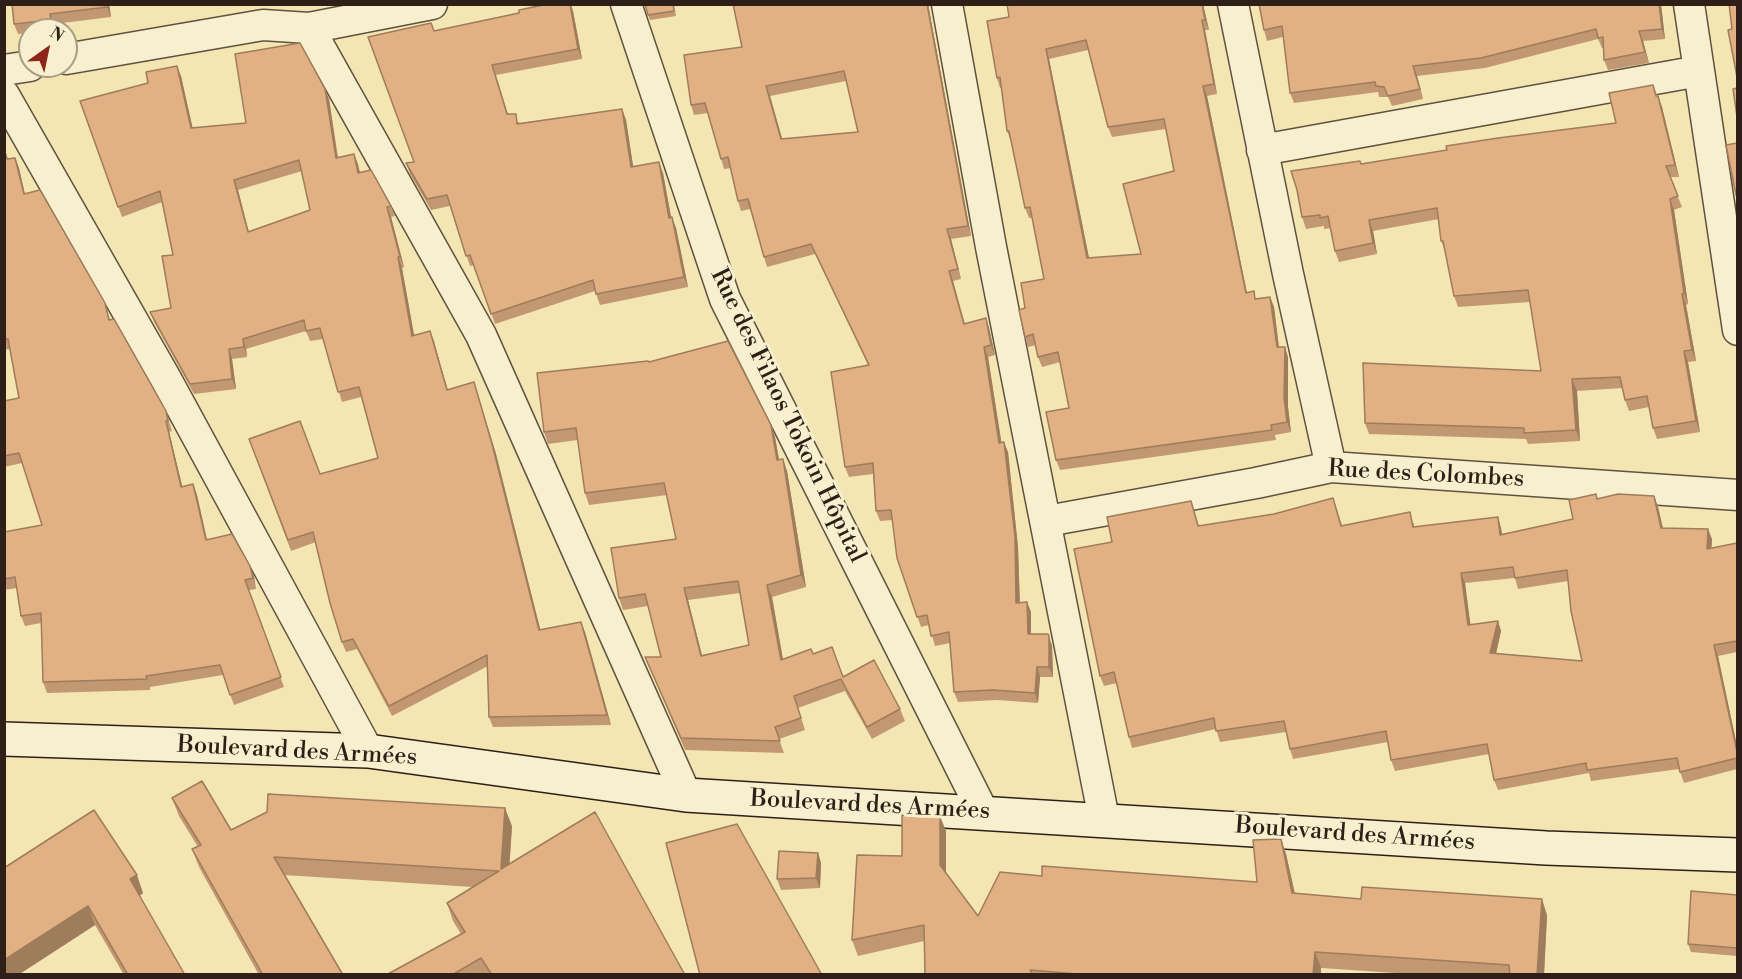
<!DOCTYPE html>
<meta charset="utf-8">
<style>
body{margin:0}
#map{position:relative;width:1742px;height:979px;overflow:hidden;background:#f4e6b3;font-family:"Libre Bodoni",serif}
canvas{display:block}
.frame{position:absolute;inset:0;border:6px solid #2e2019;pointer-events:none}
.north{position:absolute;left:18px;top:18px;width:60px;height:60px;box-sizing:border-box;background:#f8efce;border:2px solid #a79c86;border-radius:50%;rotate:33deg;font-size:16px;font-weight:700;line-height:24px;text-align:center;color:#2e2019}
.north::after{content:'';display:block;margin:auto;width:21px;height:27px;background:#8f2418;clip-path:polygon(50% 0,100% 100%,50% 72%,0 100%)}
</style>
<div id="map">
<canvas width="1742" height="979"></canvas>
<div class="frame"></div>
<div class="north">N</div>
</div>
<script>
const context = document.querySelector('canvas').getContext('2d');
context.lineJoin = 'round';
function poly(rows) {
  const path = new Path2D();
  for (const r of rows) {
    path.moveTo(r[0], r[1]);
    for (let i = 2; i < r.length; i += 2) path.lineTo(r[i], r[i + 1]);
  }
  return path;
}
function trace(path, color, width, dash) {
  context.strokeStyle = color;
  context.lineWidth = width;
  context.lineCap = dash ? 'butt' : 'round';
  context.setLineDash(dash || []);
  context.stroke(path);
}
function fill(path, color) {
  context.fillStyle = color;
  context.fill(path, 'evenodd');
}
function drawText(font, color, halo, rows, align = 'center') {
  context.font = font + ' "Libre Bodoni",serif';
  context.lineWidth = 6;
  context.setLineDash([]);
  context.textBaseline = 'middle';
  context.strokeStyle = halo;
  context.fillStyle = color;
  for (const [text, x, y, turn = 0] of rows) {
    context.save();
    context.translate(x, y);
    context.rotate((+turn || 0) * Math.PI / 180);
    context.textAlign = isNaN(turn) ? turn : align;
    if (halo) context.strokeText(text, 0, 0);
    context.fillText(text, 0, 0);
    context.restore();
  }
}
const minor = poly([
 [626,4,725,299,983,812],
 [947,4,991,247,1104,819],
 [1233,4,1288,274,1331,467],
 [1689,4,1738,330],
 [309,28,481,335,686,795],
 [66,59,263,25,309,28,432,4],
 [4,70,30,66],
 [4,95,166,379,368,751],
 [1262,150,1699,71],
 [1047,521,1256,483,1331,467,1738,495]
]);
const secondary = poly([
 [4,739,368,751,686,795,1546,848,1738,855]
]);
trace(minor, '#605240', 33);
trace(secondary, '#2e2019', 36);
trace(minor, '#f8efce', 30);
trace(secondary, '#f8efce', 33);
fill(poly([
 [12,4,109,4,111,17,54,24,55,30,30,30,30,33,18,34,14,24],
 [548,4,571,4,573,11,582,59,496,75,508,114,520,123,622,109,626,120,633,167,663,173,671,217,676,228,688,287,600,305,595,291,495,324,474,265,470,266,450,206,431,210,410,174,406,163,414,162,435,31,519,13],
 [674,4,676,16,650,20,648,15],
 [733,4,928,4,971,236,951,239,961,279,953,281,965,324,986,318,989,328,995,355,988,357,1001,442,1008,452,1018,547,1020,603,1027,602,1031,612,1031,634,1048,634,1052,646,1053,677,1040,677,1038,703,997,700,958,702,954,692,950,643,935,646,929,625,921,627,897,558,893,520,880,521,876,511,873,474,849,477,845,467,868,365,815,254,767,267,750,209,741,211,738,201,731,168,724,169,708,113,694,115,691,105,742,47],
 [846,81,858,132,782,139,770,96],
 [1007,4,1203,4,1209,30,1205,30,1217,94,1207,96,1236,240,1247,293,1257,299,1270,297,1274,307,1279,347,1288,357,1288,407,1291,432,1275,435,1276,440,1060,470,1056,460,1069,408,1060,362,1042,367,1038,357,1036,345,1028,347,1025,337,1025,308,1044,279,1032,218,1029,218,1025,208,1011,141,1007,131,1001,88,1000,88,997,78,1009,17],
 [1088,50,1108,127,1112,137,1166,129,1174,171,1141,254,1089,258,1049,59],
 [1259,4,1661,4,1665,39,1643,41,1649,63,1608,70,1604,60,1603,48,1602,48,1598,39,1485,68,1417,76,1423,99,1392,106,1388,97,1379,97,1378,92,1294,103,1290,93,1283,37,1267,41,1264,30],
 [181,76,192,128,246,123,329,99,338,157,354,154,360,172,391,206,395,216,391,217,404,267,402,268,414,335,430,331,448,390,474,382,496,454,540,630,585,632,611,725,493,727,489,717,488,666,392,716,357,649,346,652,342,642,316,542,291,551,249,439,320,474,378,458,361,397,342,402,323,339,310,341,306,331,246,349,247,357,232,359,236,389,194,394,154,322,150,312,171,308,173,255,162,202,122,217,80,101],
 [302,171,310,210,249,232,238,190],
 [1653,85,1662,107,1679,177,1670,177,1682,207,1674,210,1688,304,1686,305,1696,361,1688,362,1700,432,1657,439,1653,428,1649,407,1629,411,1625,400,1623,388,1577,391,1580,441,1528,444,1526,439,1369,434,1365,423,1541,371,1530,302,1458,307,1454,296,1446,252,1441,241,1439,219,1373,231,1377,254,1339,262,1335,251,1331,228,1324,229,1324,226,1306,229,1302,217,1297,190,1361,164,1616,123],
 [4,146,8,159,15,158,19,168,25,194,105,303,110,320,166,411,172,431,169,432,182,487,193,484,197,495,207,539,250,566,256,589,249,590,284,687,234,705,223,675,150,687,150,690,47,693,43,682,41,623,25,626,21,616,17,588,4,590,4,532,42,525,22,463,4,467,4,401,19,398,10,349,4,350],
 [649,362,771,425,775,437,779,459,787,471,806,587,772,597,783,659,813,654,843,677,900,709,905,721,872,739,845,691,798,708,805,730,779,739,784,753,685,750,645,657,661,657,648,606,623,610,619,598,676,539,667,495,589,505,585,493,578,440,548,444,544,432],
 [740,593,749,645,702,655,688,600],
 [1654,496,1658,507,1663,528,1712,539,1711,548,1737,543,1737,652,1718,656,1737,746,1737,769,1684,783,1679,769,1591,781,1589,773,1498,790,1494,780,1489,754,1395,771,1391,760,1388,742,1293,759,1290,749,1286,732,1220,742,1216,729,1132,748,1129,737,1117,683,1104,686,1100,676,1112,542,1191,501,1199,526,1274,514,1333,498,1342,525,1414,523,1414,527,1498,517,1501,528,1502,534,1573,519,1598,498],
 [1515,578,1518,589,1568,581,1582,661,1496,653,1501,631,1498,621,1470,625,1465,583],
 [172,798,231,830,512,826,509,865,685,975,386,975,461,934,453,921,447,903,473,887,284,875,343,975,259,975,199,867,192,849,198,847,179,816],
 [946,831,946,873,978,916,1042,876,1257,882,1281,839,1286,854,1295,893,1547,915,1544,975,1425,975,1321,968,1321,975,925,975,924,941,858,956,852,940,902,856],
 [818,853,821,863,820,888,781,890,777,879],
 [4,868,143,893,140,896,185,975,124,975,95,925,18,975,4,975],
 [1737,895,1737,956,1691,952,1688,944]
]), '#c29872');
fill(poly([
 [107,4,109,4,111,17,107,7],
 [570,4,573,11,582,59,578,49],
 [927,4,928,4,971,236,968,226],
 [1202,4,1203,4,1209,30,1205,20],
 [1659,4,1661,4,1665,39,1662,29],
 [50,14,54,24,55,30,51,20],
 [1202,20,1205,30,1217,94,1214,84],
 [1639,31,1643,41,1649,63,1645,52],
 [1046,49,1049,59,1091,268,1087,258],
 [177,66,181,76,195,138,191,128],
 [1413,66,1417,76,1423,99,1420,89],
 [766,86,770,96,785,149,781,139],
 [1203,86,1207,96,1249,303,1246,293],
 [325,89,329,99,339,168,336,158],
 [1658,96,1662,107,1679,177,1675,165],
 [622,109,626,120,635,178,631,167],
 [354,154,358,164,362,183,358,173],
 [15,158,19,168,27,204,24,194],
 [659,162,663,173,673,228,669,218],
 [234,180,238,190,251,242,248,232],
 [1670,199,1674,210,1688,304,1684,293],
 [387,207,391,217,404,267,400,257],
 [672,217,676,228,688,287,684,277],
 [1369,220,1373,231,1377,254,1373,243],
 [947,229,951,239,961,279,958,269],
 [398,257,402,268,416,346,412,336],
 [949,271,953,281,967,334,964,324],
 [1682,294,1686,305,1696,361,1692,350],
 [1270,297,1274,307,1280,357,1277,347],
 [986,318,989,328,995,355,991,345],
 [430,331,434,341,450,400,447,390],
 [243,339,246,349,247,357,244,347],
 [984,347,988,357,1003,452,999,443],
 [1285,347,1288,357,1288,407,1291,432,1287,422,1284,397],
 [229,349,232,359,236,389,232,379],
 [1684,351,1688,362,1700,432,1696,421],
 [1572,379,1577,391,1580,441,1576,430],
 [474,382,496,454,543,640,539,630],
 [166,421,169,432,185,497,181,487],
 [771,425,775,437,781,472,777,460],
 [1004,442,1008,452,1018,547,1020,613,1016,603],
 [783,459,787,471,806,587,801,575],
 [193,484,197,495,209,550,206,540],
 [1654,496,1658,507,1665,538,1661,528],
 [1498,517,1501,528,1504,545,1500,535],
 [1708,529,1712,539,1711,559,1707,549],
 [250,566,254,576,256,589,253,578],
 [1461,573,1465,583,1472,636,1468,625],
 [767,585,772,597,785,672,781,660],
 [684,588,688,600,705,668,701,656],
 [1027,602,1031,612,1031,644,1028,634],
 [1498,621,1501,631,1494,663,1490,653],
 [581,622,585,632,611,725,607,715],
 [1048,634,1052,646,1053,677,1049,667],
 [1714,645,1718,656,1737,746,1737,752],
 [1037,667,1040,677,1038,703,1035,693],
 [505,808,512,826,508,887,501,869],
 [940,816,946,831,946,881,940,865],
 [1281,839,1286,854,1298,909,1292,893],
 [818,853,821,863,820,888,816,878],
 [137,875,143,893,137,897,130,879],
 [1542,899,1547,915,1544,975,1537,975],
 [88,906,95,925,18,975,4,975,4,960],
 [1315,952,1321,968,1321,975,1313,975]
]), '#9e7c5c');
const building = poly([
 [12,4,107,4,107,7,50,14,51,20,14,24,12,4],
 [548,4,570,4,578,49,492,65,507,114,516,114,517,124,622,109,631,167,659,162,669,218,672,217,684,277,596,294,593,280,491,314,470,255,466,256,447,195,427,199,406,163,414,162,368,37,431,23,434,31,519,13,519,10,548,4],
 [645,4,673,4,674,11,648,15,645,4],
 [733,4,927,4,968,226,947,229,958,269,949,271,964,324,986,318,991,345,984,347,999,443,1004,442,1015,537,1016,603,1027,602,1028,634,1048,634,1049,636,1049,667,1037,667,1035,693,993,690,954,692,949,632,931,636,927,615,917,617,897,558,891,510,876,511,873,463,845,467,831,372,869,365,811,244,764,257,748,199,738,201,728,157,721,159,705,103,691,105,684,55,742,47,733,4],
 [844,71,858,132,781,139,766,86,844,71],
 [1007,4,1202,4,1205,20,1202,20,1214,84,1203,86,1233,230,1246,293,1254,291,1255,299,1270,297,1277,347,1285,347,1284,397,1287,422,1271,425,1272,430,1056,460,1046,412,1069,408,1058,352,1038,357,1033,334,1025,337,1019,310,1025,308,1021,283,1044,279,1030,207,1025,208,1009,131,1007,131,1000,77,997,78,987,21,1009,17,1007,4],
 [1086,40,1108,127,1164,119,1174,171,1123,184,1141,254,1087,258,1046,49,1086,40],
 [1259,4,1659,4,1662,29,1639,31,1645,52,1604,60,1603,37,1598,38,1596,29,1481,58,1413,66,1420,89,1388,96,1384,87,1376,86,1375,82,1290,93,1282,26,1264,30,1259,4],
 [1729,4,1737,4,1737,77,1728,30,1732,29,1729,4],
 [300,43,325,89,336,158,354,154,358,173,371,170,391,206,387,207,400,257,398,257,412,336,430,331,447,390,474,382,492,444,539,630,581,622,607,715,489,717,487,655,389,706,353,639,342,642,330,603,313,532,288,540,249,439,300,421,320,474,378,458,359,387,338,392,320,328,306,331,304,320,243,339,244,347,229,349,232,379,190,384,150,312,171,308,162,256,173,255,160,191,118,207,80,101,148,83,146,72,177,66,191,128,246,123,235,54,300,43],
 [299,160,310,210,248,232,234,180,299,160],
 [1653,85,1656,96,1658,96,1675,165,1666,166,1678,196,1670,199,1684,293,1682,294,1692,350,1684,351,1696,421,1653,428,1647,396,1625,400,1620,377,1572,379,1576,430,1524,433,1524,428,1365,423,1363,363,1541,371,1528,290,1454,296,1443,241,1441,241,1437,208,1369,220,1373,243,1335,251,1328,216,1320,218,1320,215,1302,217,1297,190,1291,171,1360,161,1361,164,1447,150,1446,146,1498,138,1616,123,1609,93,1653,85],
 [1737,88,1737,117,1733,89,1737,88],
 [1737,143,1737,194,1736,195,1726,145,1737,143],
 [4,150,7,159,15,158,24,194,40,190,105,303,109,320,114,319,166,411,168,421,166,421,181,487,193,484,206,540,232,534,250,566,253,578,245,580,281,677,230,695,220,665,146,676,147,679,43,682,41,613,21,616,15,577,4,579,4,532,42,525,19,453,4,456,4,401,19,398,8,339,4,339,4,150],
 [728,341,771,425,777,460,783,459,801,575,767,585,781,660,811,649,813,654,832,647,843,677,874,660,900,709,867,727,841,679,794,696,801,718,775,727,780,741,681,738,645,657,661,657,645,594,619,598,611,548,676,539,664,483,585,493,576,428,544,432,537,373,648,361,649,362,728,341],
 [738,581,749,645,701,656,684,588,738,581],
 [1596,494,1597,499,1618,494,1654,496,1661,528,1708,529,1707,549,1737,543,1737,641,1714,645,1737,752,1737,758,1680,772,1677,758,1587,770,1586,763,1494,780,1487,744,1391,760,1386,731,1290,749,1284,721,1216,731,1214,718,1129,737,1114,672,1100,676,1074,549,1112,542,1107,517,1191,501,1198,526,1274,514,1333,498,1341,526,1410,512,1413,527,1498,517,1500,535,1573,519,1569,500,1596,494],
 [1513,567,1515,578,1567,570,1571,611,1582,661,1490,653,1498,621,1468,625,1461,573,1513,567],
 [202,781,231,830,267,812,268,794,505,808,501,869,595,812,685,975,492,975,481,958,452,975,386,975,465,932,447,903,499,871,274,857,343,975,263,975,192,849,201,845,172,798,202,781],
 [94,810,137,875,130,879,185,975,128,975,88,906,4,960,4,868,94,810],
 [902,815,940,816,940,865,978,916,1000,872,1042,876,1042,866,1257,882,1253,840,1281,839,1292,893,1361,899,1362,887,1542,899,1537,975,1510,975,1509,965,1315,952,1313,975,1090,975,1030,970,1033,975,925,975,924,925,852,940,857,855,902,856,902,815],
 [737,824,822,975,700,975,666,843,737,824],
 [779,851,818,853,816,878,777,879,779,851],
 [1691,891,1737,895,1737,948,1688,944,1691,891]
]);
fill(building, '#e1b184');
trace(building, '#9e7c5c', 1.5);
drawText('24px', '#2e2019', '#f8efce', [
 ["Rue des Filaos Tokoin Hôpital",787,416,64],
 ["Rue des Colombes",1426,475,3],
 ["Boulevard des Armées",297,752,3],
 ["Boulevard des Armées",870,806,3],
 ["Boulevard des Armées",1355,835,4]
]);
</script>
